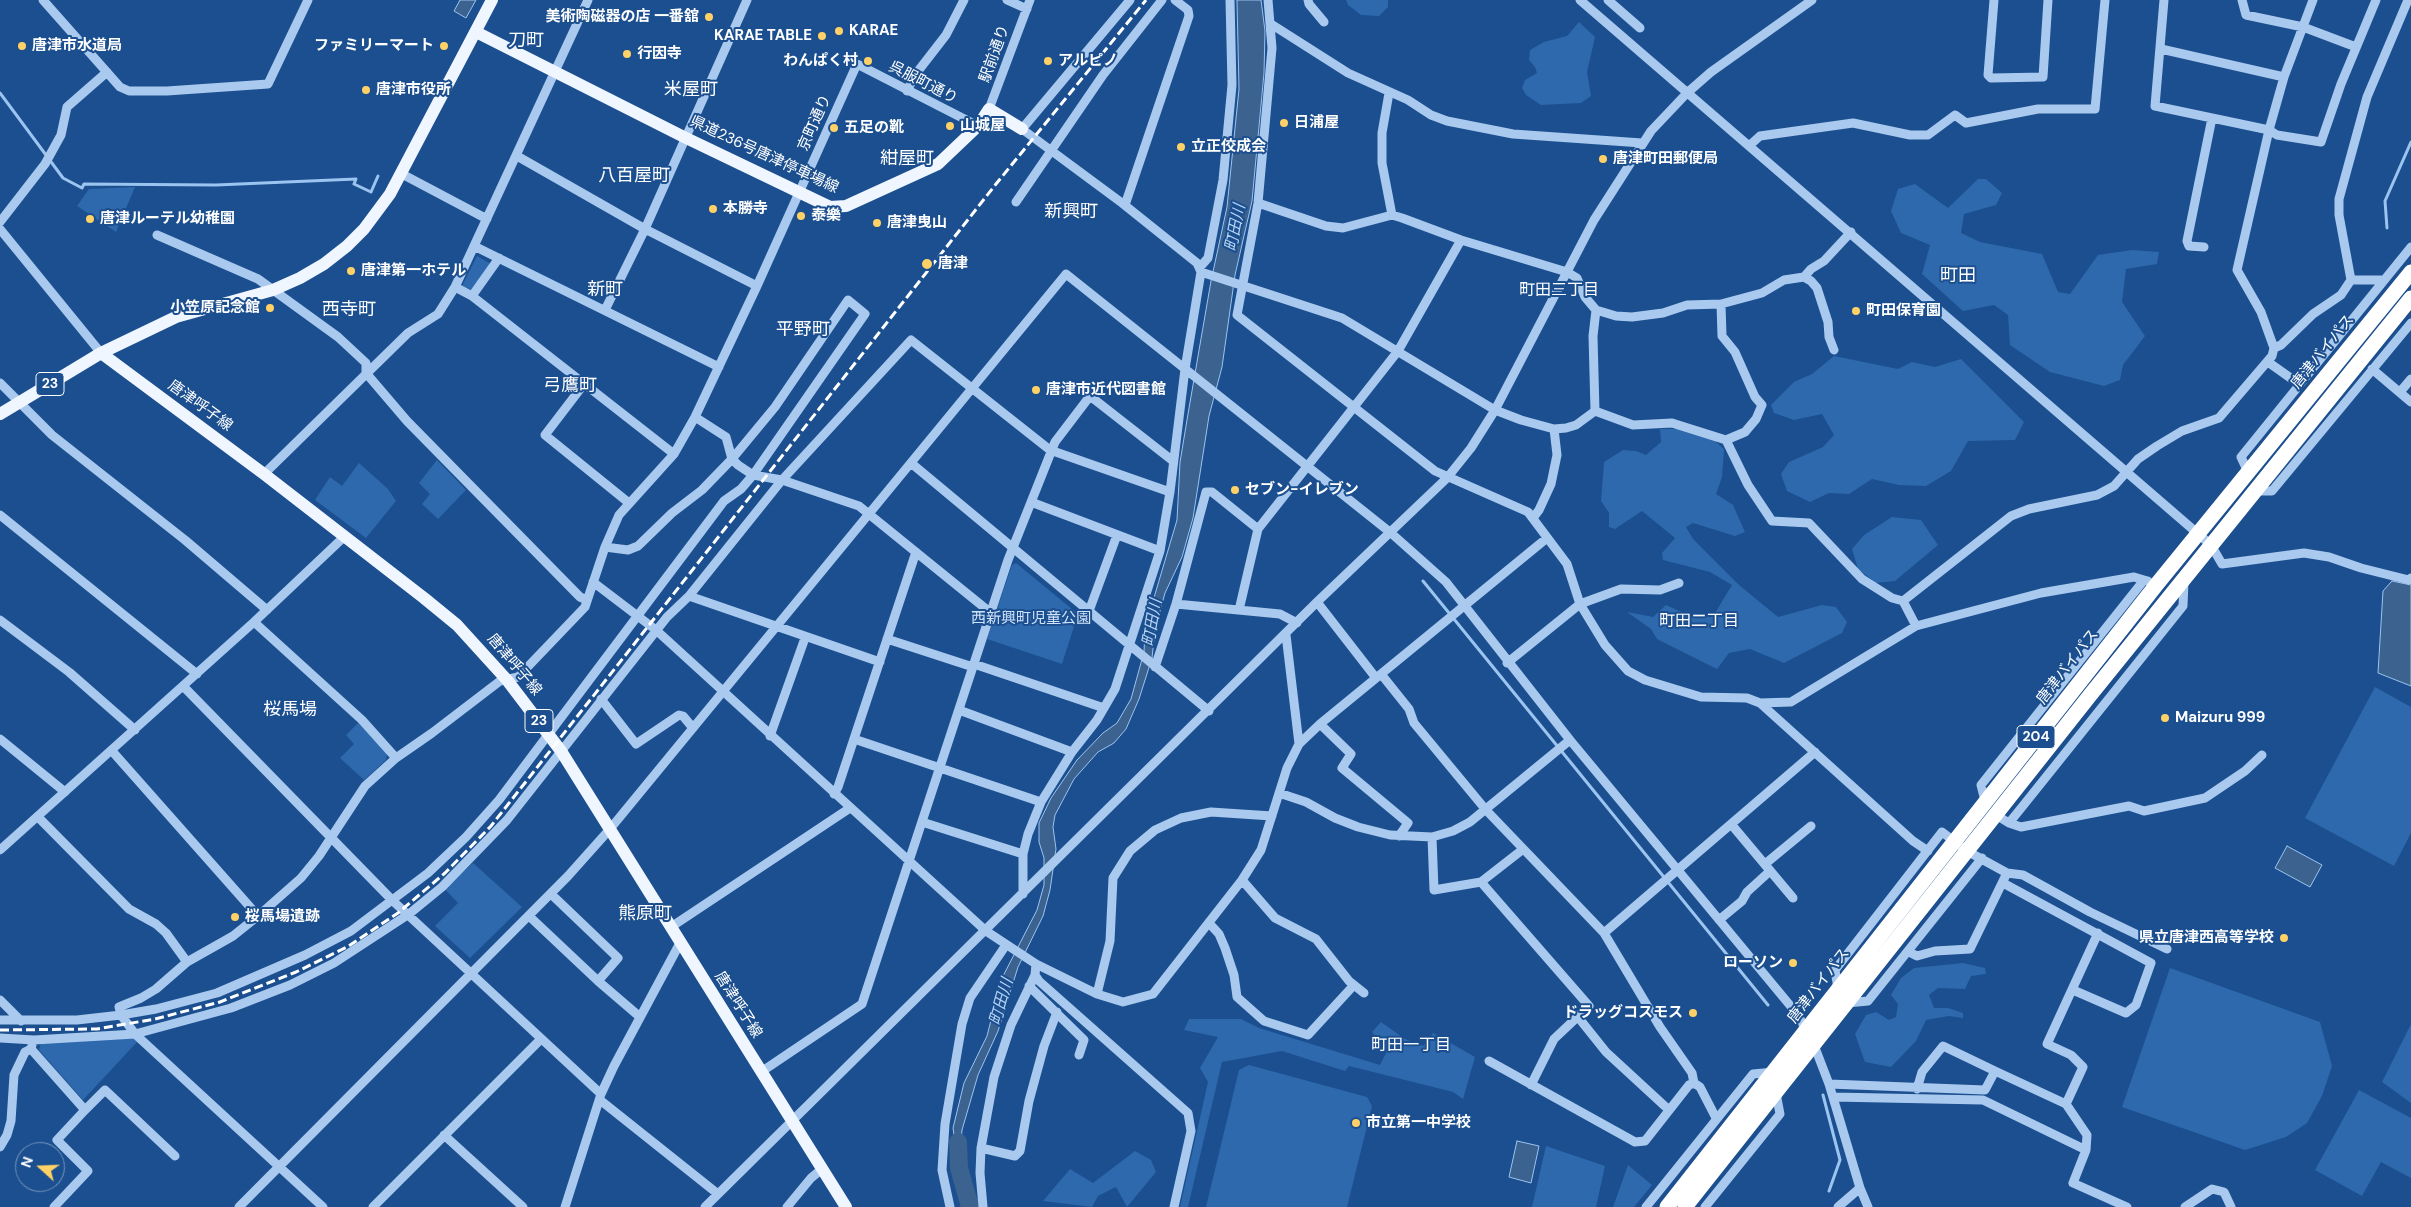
<!DOCTYPE html>
<meta charset="utf-8">
<style>
body{margin:0}
#map{position:relative;width:2411px;height:1207px;overflow:hidden;background:#1b4f8f;font-family:"DM Sans",sans-serif}
canvas{display:block}
.north{position:absolute;left:15px;top:1142px;width:50px;height:50px;box-sizing:border-box;background:#1b4f8f;border:1px solid #7695bc;border-radius:50%;rotate:290deg;font-size:14px;font-weight:700;line-height:20px;text-align:center;color:#fff}
.north::after{content:'';display:block;margin:auto;width:18px;height:22px;background:#ffd166;clip-path:polygon(50% 0,100% 100%,50% 72%,0 100%)}
</style>
<div id="map">
<canvas width="2411" height="1207"></canvas>
<div class="north">N</div>
</div>
<script>
const context = document.querySelector('canvas').getContext('2d');
context.lineJoin = 'round';
function fill(path, color) {
  context.fillStyle = color;
  context.fill(path, 'evenodd');
}
function poly(rows) {
  const path = new Path2D();
  for (const r of rows) {
    path.moveTo(r[0], r[1]);
    for (let i = 2; i < r.length; i += 2) path.lineTo(r[i], r[i + 1]);
  }
  return path;
}
function trace(path, color, width, dash) {
  context.strokeStyle = color;
  context.lineWidth = width;
  context.lineCap = dash ? 'butt' : 'round';
  context.setLineDash(dash || []);
  context.stroke(path);
}
function drawText(font, color, halo, rows, align = 'center') {
  context.font = font + ' "DM Sans","Noto Sans JP",sans-serif';
  context.lineWidth = 4;
  context.setLineDash([]);
  context.textBaseline = 'middle';
  context.strokeStyle = halo;
  context.fillStyle = color;
  for (const [text, x, y, turn = 0] of rows) {
    context.save();
    context.translate(x, y);
    context.rotate((+turn || 0) * Math.PI / 180);
    context.textAlign = isNaN(turn) ? turn : align;
    if (halo) context.strokeText(text, 0, 0);
    context.fillText(text, 0, 0);
    context.restore();
  }
}
fill(poly([
 [1346,0,1388,0,1388,7,1379,16,1361,15,1348,5],
 [1579,22,1595,37,1587,72,1591,96,1581,103,1541,105,1526,95,1522,88,1525,80,1537,73,1535,67,1529,60,1530,50,1544,42,1567,36],
 [1978,179,1986,179,2002,193,1996,205,1964,214,1961,233,1980,242,2042,254,2058,292,2070,294,2098,255,2132,250,2159,252,2157,264,2126,269,2122,302,2145,336,2123,365,2120,380,2104,386,2050,372,2010,345,2008,315,1994,305,1963,311,1922,274,1930,245,1901,233,1891,211,1898,189,1915,184,1948,208],
 [135,187,116,232,77,206,89,189],
 [477,256,491,264,471,290,462,286],
 [1834,356,1898,369,1912,362,1935,367,1961,359,2024,422,2015,440,1968,441,1951,471,1926,486,1899,485,1872,479,1849,494,1829,493,1810,502,1787,491,1781,474,1789,462,1823,447,1834,435,1822,414,1794,420,1774,413,1771,405,1794,382,1812,374],
 [1660,429,1678,429,1715,441,1724,449,1722,477,1716,494,1733,505,1745,532,1735,536,1693,523,1686,527,1693,539,1739,585,1778,617,1822,605,1836,607,1847,622,1842,633,1784,663,1750,649,1729,653,1717,669,1657,639,1651,629,1627,612,1653,617,1666,605,1688,615,1715,613,1732,585,1710,572,1663,560,1662,553,1675,538,1642,511,1615,529,1609,527,1609,513,1601,501,1604,462,1623,450,1636,451,1646,455,1661,442],
 [437,460,466,490,438,519,422,504,430,494,419,483],
 [359,463,388,489,396,501,366,538,315,500,330,477,342,486],
 [1892,517,1921,520,1938,545,1895,581,1876,583,1858,569,1852,549,1864,535],
 [1016,563,1078,614,1062,664,987,639,1012,565],
 [2375,687,2411,707,2411,833,2394,866,2305,818],
 [359,722,387,754,386,760,364,780,340,758,354,744,346,735],
 [473,863,522,907,470,958,435,926,458,903,444,888],
 [1963,963,1985,968,1986,974,1971,976,1965,989,1938,988,1929,995,1934,1008,1948,1008,1963,1013,1963,1018,1949,1016,1926,1020,1916,1041,1891,1067,1865,1062,1855,1034,1866,1015,1876,1012,1889,1020,1896,1017,1898,1004,1891,995,1901,978,1914,968],
 [2170,968,2320,1022,2332,1066,2322,1096,2307,1123,2286,1137,2245,1150,2122,1107],
 [1189,1019,1241,1019,1259,1028,1380,1065,1387,1051,1372,1032,1381,1022,1405,1039,1423,1046,1433,1033,1475,1057,1463,1099,1453,1092,1349,1066,1345,1071,1282,1051,1222,1062,1188,1207,1180,1207,1208,1082,1200,1068,1218,1037,1184,1030],
 [2411,1024,2411,1103,2382,1082],
 [133,1037,137,1042,83,1100,39,1050,41,1043],
 [1249,1065,1367,1097,1372,1106,1347,1207,1206,1207,1239,1070],
 [2359,1090,2411,1118,2411,1178,2381,1162,2362,1196,2315,1170],
 [1546,1146,1605,1166,1596,1207,1532,1207],
 [1135,1151,1151,1160,1156,1172,1127,1207,1116,1187,1098,1196,1092,1207,1043,1201,1070,1169,1093,1183],
 [1628,1165,1652,1185,1634,1207,1613,1207]
]), '#2e69ad');
const water = poly([
 [460,0,476,0,466,18,454,11,460,0],
 [1237,0,1261,0,1265,31,1264,73,1252,201,1235,275,1222,367,1209,416,1193,518,1182,557,1165,593,1155,629,1152,658,1139,699,1126,729,1114,743,1098,752,1074,779,1055,815,1053,827,1056,849,1050,890,1043,916,1018,967,998,1031,978,1075,962,1130,959,1168,953,1128,964,1083,987,1036,1001,980,1037,910,1044,885,1044,858,1039,842,1039,823,1051,798,1077,760,1103,733,1117,723,1131,699,1144,652,1145,628,1177,520,1180,462,1188,414,1211,281,1227,207,1239,89,1237,0],
 [2392,581,2411,585,2411,686,2378,673,2383,591,2392,581],
 [2287,846,2322,865,2310,887,2275,868,2287,846],
 [1517,1141,1539,1146,1531,1183,1509,1177,1517,1141]
]);
fill(water, '#3c6290');
trace(water, '#9cc4f0', 1);
trace(poly([
 [0,93,63,178,82,188,84,184,216,185,356,179,354,184,371,192,378,176],
 [2387,228,2385,201,2411,142],
 [1423,581,1768,1005],
 [1823,1095,1840,1160,1829,1191]
]), '#9cc4f0', 3);
trace(poly([
 [958,1142,959,1168,970,1207]
]), '#3c6290', 18);
trace(poly([
 [43,0,120,87,129,91,167,91,268,84,308,0],
 [1007,0,1027,9],
 [1268,0,1272,48,1258,203,1237,315,1435,471,1528,512,1567,564,1580,604,1605,645,1628,671,1645,680,1701,697,1747,698,1760,703,1791,702,1916,626,2041,593,2134,577,2144,580],
 [1308,0,1309,4,1324,22],
 [1580,0,2211,545,2222,564,2304,553,2329,557,2361,568,2409,580,2411,578],
 [1608,0,1640,28],
 [1994,0,1988,75,1991,78,2043,77,2048,0],
 [2164,0,2155,106,2269,130,2277,135,2321,142,2341,84,2376,0],
 [2242,0,2246,15,2303,27,2356,47],
 [1271,24,1348,73,1408,100,1431,115,1447,121,1513,134,1642,143],
 [2161,49,2284,77],
 [907,91,915,75,946,35,964,0],
 [1389,93,1382,133,1382,163,1392,215],
 [989,109,1030,0],
 [1750,145,1760,136,1853,123,1910,135,1928,135,1955,115,1966,123,2038,109,2095,109,2105,0],
 [517,156,645,229,757,286],
 [402,174,487,219],
 [1016,202,1103,75,1162,0],
 [1258,203,1326,226,1343,228,1392,215,1402,218,1461,240,1567,272,1577,278,1585,297,1596,310,1616,316,1632,317,1663,313,1687,305,1721,304,1762,293,1784,280,1804,277,1811,269,1824,261,1851,232],
 [1125,205,1189,16,1188,10,1175,0],
 [0,222,45,164,61,135,67,107,107,72],
 [0,229,101,353],
 [157,235,258,279,338,337,366,363,366,373,407,421,580,597,587,600],
 [474,246,719,367],
 [2204,247,2189,246,2187,241,2212,118],
 [1200,267,1208,258,1223,180,1232,85,1230,0],
 [1201,272,1342,318,1495,410,1521,420,1554,429,1566,428,1576,425,1595,411],
 [1804,277,1811,281,1817,288,1828,322,1829,337,1834,350],
 [2351,280,2383,280],
 [455,287,472,296,674,454],
 [472,296,499,258],
 [605,310,645,229,747,0],
 [2274,348,2281,345,2313,314,2341,295,2351,280,2339,215,2339,199,2367,97,2408,0],
 [2268,362,2299,384],
 [2372,369,2411,402],
 [0,383,52,435,185,540,267,610],
 [584,384,545,435,629,503],
 [2400,392,2411,379],
 [1595,411,1633,425,1672,423,1726,440,1745,432,1756,419,1762,405,1755,397,1735,352,1722,336,1721,304],
 [1595,411,1593,336,1596,310],
 [695,417,726,437,732,459,738,465,753,475,782,480,859,506,991,613],
 [1726,440,1748,485,1772,521,1809,523,1862,579,1892,598,1903,601,1916,626],
 [911,463,1209,711],
 [2248,472,2241,457,2411,247],
 [264,474,408,333,438,314,455,287,588,0],
 [2255,491,2272,491,2411,323],
 [1031,502,1160,551],
 [0,515,197,674],
 [1533,518,1539,510,1551,484,1557,455,1554,429],
 [593,582,656,630,986,931,1036,964,1097,994,1123,1002,1153,994,1242,880,1261,850,1287,768,1299,744,1320,724,1547,538],
 [689,596,880,662],
 [1903,601,2011,516,2029,509,2097,495,2114,486,2138,459,2157,446,2182,431,2219,418,2272,356,2274,348,2261,312,2237,270,2269,130,2284,77,2313,0],
 [1317,602,1376,678],
 [1176,604,1280,614,1297,623],
 [1239,610,1258,529,1398,351,1461,240],
 [1089,611,1117,535],
 [0,620,69,672,135,730],
 [254,622,362,720,396,758],
 [1286,635,1299,744],
 [887,639,973,667],
 [1507,663,1580,604,1621,589,1660,590,1679,583],
 [974,664,1104,708],
 [1155,667,1176,604,1206,492,1212,492,1258,529],
 [1381,674,1409,709,1414,723,1486,810,1604,933,1660,1027,1692,1073,1694,1083],
 [183,686,393,901,601,1094],
 [601,699,636,744,679,715,683,716,693,728],
 [1760,703,1913,841,1928,851],
 [959,710,1072,752],
 [1320,724,1351,754,1342,768,1408,823,1399,836],
 [770,736,805,638],
 [0,739,65,792],
 [854,739,1041,802],
 [112,751,258,916],
 [1279,793,1306,802,1335,818,1358,827,1390,835,1432,837,1453,831,1470,822,1570,740],
 [834,794,838,787,916,552],
 [1985,801,1981,785,2144,580,2148,581],
 [1996,815,2009,823,2022,807,2183,606,2184,581],
 [38,817,129,909,156,924,166,933,187,962],
 [922,822,1023,854],
 [2009,823,2021,827,2129,806,2144,811,2205,798,2245,771,2262,755],
 [1731,824,1793,898],
 [1432,837,1434,890,1481,882,1589,1006,1554,1039,1531,1085],
 [0,850,254,622,345,536],
 [1765,864,1811,826],
 [1242,880,1275,918,1316,939,1349,981,1364,993],
 [1481,882,1522,850],
 [2003,883,2151,963,2136,1005,2126,1013,2073,990],
 [551,894,618,958,598,981,640,1017],
 [1023,894,1023,854,1028,834,1041,802,1072,752,1097,720,1115,689,1160,551,1170,492,1185,369,1201,272,1197,263,1122,203,1022,129,1130,0],
 [529,916,598,981],
 [1719,920,1742,901,1747,892,1770,871],
 [1209,923,1219,934,1225,948,1234,975,1237,997,1264,1021,1308,1035,1354,985],
 [671,927,850,808],
 [1604,933,1815,752],
 [1909,952,1917,956,1935,951,1970,949,2005,877],
 [1036,964,1035,975,1039,981,1188,1113,1191,1131,1174,1207],
 [1029,986,1084,1040,1079,1055],
 [1838,989,1835,970,1942,832,1967,851,2007,873,2023,875,2090,912,2167,949],
 [1097,994,1110,941,1113,878,1130,851,1155,830,1181,818,1211,812,1272,816],
 [0,1000,21,1021],
 [1847,1003,1868,1001,1982,858],
 [1578,1017,1606,1052,1669,1110],
 [0,1020,77,1020,121,1015,156,1009,217,993,305,955,351,931,428,873,466,837,499,800,724,501,741,489,753,475,865,314,848,300,775,407,732,459,702,490,672,513,638,546,628,550,605,547],
 [0,1038,34,1040,135,1034,231,1008,290,985,334,963,409,914,442,887,507,820,667,617,689,596,782,480,911,340,1050,450,1170,492],
 [31,1049,85,1110,57,1140,88,1171,54,1207],
 [1489,1061,1635,1142,1645,1141,1689,1085,1694,1083,1700,1087,1716,1118],
 [761,1072,862,1004,1008,560,1055,442,1090,396,1173,461],
 [1829,1084,1985,1090,1995,1071,2066,1104,2087,1135,2086,1150,2073,1183,2127,1207],
 [1917,1089,1922,1072,1943,1046,1995,1071],
 [1833,1097,1983,1100,2086,1150],
 [600,1100,718,1194],
 [2066,1104,2083,1067,2071,1055,2047,1044,2098,933],
 [85,1110,105,1090,175,1156],
 [444,1135,523,1207],
 [0,1147,7,1135,11,1121,14,1075,25,1052,31,1049,32,1045],
 [981,1148,1015,1156,1020,1151,1029,1101,1044,1046,1057,1012],
 [239,1207,568,876,610,829,1066,274,1391,533,1446,582,1570,740,1798,1015,1814,1045,1829,1084,1860,1188,1868,1207],
 [323,1207,135,1034,121,1015,119,1007,141,998,156,989,187,962,233,936,258,916,301,878,319,856,365,786,396,758,432,733,500,681,518,677,585,607,605,547,619,515,674,454,695,417,757,286,857,64,978,126],
 [373,1207,541,1039],
 [565,1207,601,1094,614,1066,680,943],
 [705,1207,1317,602,1447,478,1471,448,1495,410,1594,220,1651,131,1687,93,1711,72,1812,0],
 [787,1207,811,1178,822,1169],
 [950,1207,942,1170,945,1124,962,1024,970,998,1006,945],
 [983,1207,980,1173,981,1148,994,1077,1011,1025,1035,975],
 [1646,1207,1753,1074,1774,1072],
 [1705,1207,1780,1114,1776,1093],
 [1838,1207,1860,1188],
 [2185,1207,2212,1189,2224,1192,2231,1207]
]), '#a9c9ee', 9);
trace(poly([
 [476,32,684,137,830,207,846,206,938,164,978,126,989,109,1022,129],
 [101,353,264,474,424,598,457,625,507,680,561,751,846,1207],
 [0,414,101,353,176,317,273,290,300,278,324,264,347,246,364,229,390,194,492,0]
]), '#f0f6ff', 12);
trace(poly([
 [1667,1207,2157,584,2411,272],
 [1685,1207,2091,694,2411,298]
]), '#fff', 15);
trace(poly([
 [0,1030,97,1029,155,1019,220,1002,296,972,347,947,398,913,445,873,491,826,996,184,1146,0]
]), '#fff', 3, [9, 4]);
for (const [x, y, r, color] of [
 [709,17,5,"#ffd166"],
 [839,31,5,"#ffd166"],
 [822,36,5,"#ffd166"],
 [22,46,5,"#ffd166"],
 [444,46,5,"#ffd166"],
 [627,54,5,"#ffd166"],
 [868,61,5,"#ffd166"],
 [1048,61,5,"#ffd166"],
 [366,90,5,"#ffd166"],
 [1284,123,5,"#ffd166"],
 [950,126,5,"#ffd166"],
 [834,128,5,"#ffd166"],
 [1181,147,5,"#ffd166"],
 [1603,159,5,"#ffd166"],
 [713,209,5,"#ffd166"],
 [801,216,5,"#ffd166"],
 [90,219,5,"#ffd166"],
 [877,223,5,"#ffd166"],
 [927,264,6,"#ffd166"],
 [351,271,5,"#ffd166"],
 [270,308,5,"#ffd166"],
 [1856,311,5,"#ffd166"],
 [1036,390,5,"#ffd166"],
 [1235,490,5,"#ffd166"],
 [2165,718,5,"#ffd166"],
 [235,917,5,"#ffd166"],
 [2284,938,5,"#ffd166"],
 [1793,963,5,"#ffd166"],
 [1693,1013,5,"#ffd166"],
 [1356,1123,5,"#ffd166"]
]) {
  const dot = new Path2D();
  dot.arc(x, y, r, 0, 2 * Math.PI);
  context.fillStyle = color;
  context.fill(dot);
  trace(dot, '#1b4f8f', 2);
}
for (const [x, y, w] of [
 [50,384,28],
 [539,721,28],
 [2036,737,38]
]) {
  const box = new Path2D();
  box.roundRect(x - w / 2, y - 11.5, w, 23, 4);
  context.fillStyle = '#1b4f8f';
  context.fill(box);
  trace(box, '#fff', 1);
}
drawText('bold 14px', '#fff', null, [
 ["23",50,384],
 ["23",539,721],
 ["204",2036,737]
]);
drawText('bold 15px', '#fff', '#1b4f8f', [
 ["美術陶磁器の店 一番舘",699,17,"right"],
 ["KARAE",849,31],
 ["KARAE TABLE",812,36,"right"],
 ["唐津市水道局",32,46],
 ["ファミリーマート",434,46,"right"],
 ["行因寺",637,54],
 ["わんぱく村",858,61,"right"],
 ["アルピノ",1058,61],
 ["唐津市役所",376,90],
 ["日浦屋",1294,123],
 ["山城屋",960,126],
 ["五足の靴",844,128],
 ["立正佼成会",1191,147],
 ["唐津町田郵便局",1613,159],
 ["本勝寺",723,209],
 ["泰樂",811,216],
 ["唐津ルーテル幼稚園",100,219],
 ["唐津曳山",887,223],
 ["唐津",938,264],
 ["唐津第一ホテル",361,271],
 ["小笠原記念館",260,308,"right"],
 ["町田保育園",1866,311],
 ["唐津市近代図書館",1046,390],
 ["セブン-イレブン",1245,490],
 ["Maizuru 999",2175,718],
 ["桜馬場遺跡",245,917],
 ["県立唐津西高等学校",2274,938,"right"],
 ["ローソン",1783,963,"right"],
 ["ドラッグコスモス",1683,1013,"right"],
 ["市立第一中学校",1366,1123]
], 'left');
drawText('15px', '#fff', '#1b4f8f', [
 ["駅前通り",995,54,-70],
 ["呉服町通り",923,83,27],
 ["京町通り",815,123,-66],
 ["県道236号唐津停車場線",764,155,25],
 ["唐津バイパス",2323,352,-51],
 ["唐津呼子線",200,406,36],
 ["唐津呼子線",514,665,50],
 ["唐津バイパス",2068,667,-52],
 ["唐津バイパス",1819,986,-52],
 ["唐津呼子線",738,1005,58]
]);
drawText('15px', '#cfe3fa', '#1b4f8f', [
 ["西新興町児童公園",1031,619]
]);
drawText('italic 16px', '#b5d3f5', '#1b4f8f', [
 ["町田川",1236,228,-79],
 ["町田川",1153,623,-80],
 ["町田川",1002,1002,-74]
]);
drawText('16px', '#fff', '#1b4f8f', [
 ["町田三丁目",1559,291],
 ["町田二丁目",1699,622],
 ["町田一丁目",1411,1046]
]);
drawText('18px', '#fff', '#1b4f8f', [
 ["刀町",526,41],
 ["米屋町",691,90],
 ["紺屋町",907,159],
 ["八百屋町",634,176],
 ["新興町",1071,212],
 ["町田",1958,276],
 ["新町",605,290],
 ["西寺町",349,310],
 ["平野町",803,330],
 ["弓鷹町",570,386],
 ["桜馬場",290,710],
 ["熊原町",645,914]
]);
</script>
